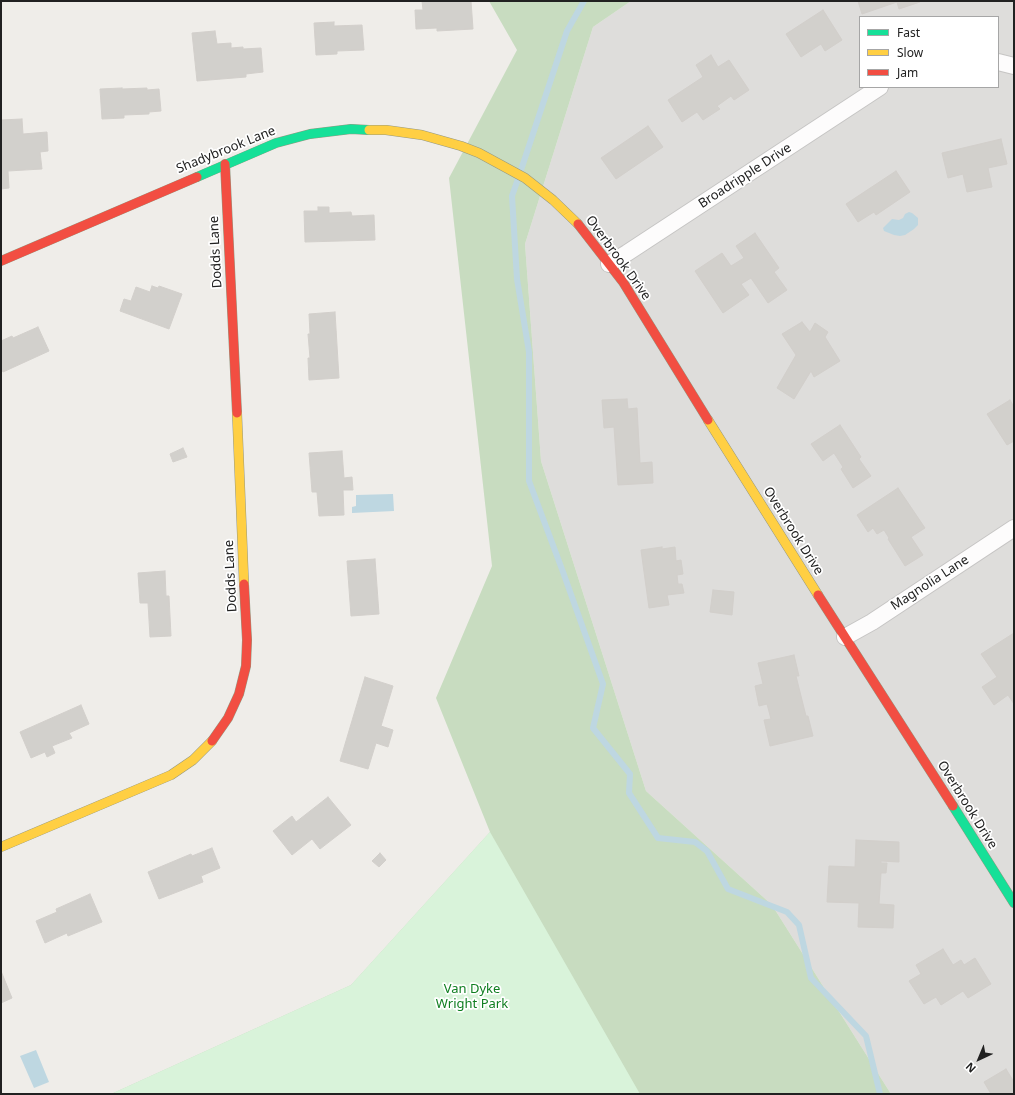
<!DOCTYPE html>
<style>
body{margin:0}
#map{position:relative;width:1015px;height:1095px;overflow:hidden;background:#efede9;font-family:"Noto Sans",sans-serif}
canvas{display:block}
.frame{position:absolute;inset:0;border:2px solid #212121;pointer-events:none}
.legend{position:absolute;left:859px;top:16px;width:140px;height:72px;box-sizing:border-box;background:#fff;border:1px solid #a6a6a6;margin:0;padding:5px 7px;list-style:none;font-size:12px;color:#212121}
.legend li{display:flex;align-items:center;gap:8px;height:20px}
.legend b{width:20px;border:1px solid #a6a6a6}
.north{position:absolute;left:959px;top:1039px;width:40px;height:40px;-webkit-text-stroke:3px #fff;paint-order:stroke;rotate:224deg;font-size:11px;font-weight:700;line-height:16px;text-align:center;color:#212121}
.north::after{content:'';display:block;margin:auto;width:14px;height:18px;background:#212121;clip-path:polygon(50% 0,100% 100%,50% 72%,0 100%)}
</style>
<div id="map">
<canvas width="1015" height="1095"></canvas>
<div class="frame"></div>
<ul class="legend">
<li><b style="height:5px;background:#16e098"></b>Fast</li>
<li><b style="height:5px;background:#ffcf43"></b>Slow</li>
<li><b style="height:5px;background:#f24e42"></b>Jam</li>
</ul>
<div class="north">N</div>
</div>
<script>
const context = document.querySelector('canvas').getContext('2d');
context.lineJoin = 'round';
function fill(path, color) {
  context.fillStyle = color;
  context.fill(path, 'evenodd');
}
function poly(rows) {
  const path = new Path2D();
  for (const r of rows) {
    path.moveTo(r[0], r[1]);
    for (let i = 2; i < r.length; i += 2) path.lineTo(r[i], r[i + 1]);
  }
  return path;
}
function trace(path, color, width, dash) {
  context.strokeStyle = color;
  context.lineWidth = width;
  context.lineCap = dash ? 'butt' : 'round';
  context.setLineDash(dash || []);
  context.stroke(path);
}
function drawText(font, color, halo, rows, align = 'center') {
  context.font = font + ' "Noto Sans",sans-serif';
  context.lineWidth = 3.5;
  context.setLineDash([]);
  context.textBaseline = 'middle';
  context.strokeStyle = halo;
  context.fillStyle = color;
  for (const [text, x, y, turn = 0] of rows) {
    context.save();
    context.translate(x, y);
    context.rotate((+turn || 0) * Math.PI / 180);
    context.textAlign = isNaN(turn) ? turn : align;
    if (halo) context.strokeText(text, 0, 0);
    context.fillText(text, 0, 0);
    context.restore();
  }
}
fill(poly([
 [631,1,1014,1,1014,1094,891,1094,772,905,646,791,541,461,525,244,593,27],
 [860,17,998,17,998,87,860,87]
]), '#dedddb');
fill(poly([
 [489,1,631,1,593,27,525,244,541,461,646,791,772,905,891,1094,111,1094,351,985,490,832,436,698,492,566,449,178,517,50]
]), '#c8dcc0');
fill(poly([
 [490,832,640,1094,111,1094,351,985]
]), '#d9f3da');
fill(poly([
 [909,212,912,213,918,218,918,225,914,229,905,235,900,236,894,235,884,231,883,228,892,219,899,220,903,218,905,214],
 [393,494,394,511,352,513,352,507,356,506,356,495],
 [36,1050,49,1082,34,1088,20,1056]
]), '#bed7e1');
trace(poly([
 [521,170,567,31,584,1],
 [518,179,512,196,517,279,529,352,529,481,563,572,603,684,593,728,630,774,629,793,658,838,695,842,707,851,728,889,787,912,799,925,811,978,866,1036,880,1094]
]), '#bed7e1', 6);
const building = poly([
 [422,1,471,1,473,29,437,31,437,28,416,29,415,10,423,10,422,1],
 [858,1,919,1,920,2,899,9,897,2,862,14,858,1],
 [823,10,842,40,825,51,821,44,801,57,786,34,823,10],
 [334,22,334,26,362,25,364,50,337,51,337,54,316,55,314,23,334,22],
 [215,31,217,44,231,43,231,48,243,47,243,49,261,48,263,72,246,74,246,77,197,81,192,33,215,31],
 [711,55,718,67,729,60,749,90,734,100,731,96,717,106,720,109,703,120,697,112,682,122,668,100,703,77,696,65,711,55],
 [122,88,122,89,147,88,147,90,159,89,161,111,149,112,149,114,124,115,124,118,102,119,100,89,122,88],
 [22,119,23,134,47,132,48,151,40,152,42,169,8,171,9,188,1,189,1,120,22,119],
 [648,126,663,147,616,179,601,158,648,126],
 [1001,139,1007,164,988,168,992,187,967,192,963,174,948,178,942,153,1001,139],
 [896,171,910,192,876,215,874,212,858,222,846,204,896,171],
 [318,207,329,207,329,213,351,212,352,216,374,215,375,240,305,242,304,211,318,211,318,207],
 [755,233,779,268,774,272,787,290,768,303,751,278,741,284,749,295,723,313,695,271,722,253,731,266,744,258,736,246,755,233],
 [152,286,158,288,159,286,182,294,169,329,120,311,124,299,131,301,136,287,150,292,152,286],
 [335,312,339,378,309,380,308,358,310,358,308,334,310,334,309,314,335,312],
 [802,322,810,332,815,323,828,332,825,337,840,361,814,377,811,371,794,399,777,388,796,355,782,334,802,322],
 [38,327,49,351,3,372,1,368,1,341,12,336,13,338,38,327],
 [627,399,628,409,637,408,640,463,652,462,653,483,618,485,614,427,604,428,602,400,627,399],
 [1010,400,1014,407,1014,441,1007,445,987,414,1010,400],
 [840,425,861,457,859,459,871,476,853,488,841,469,843,467,834,453,823,461,811,444,840,425],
 [183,448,187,457,173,462,170,454,183,448],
 [342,451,344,478,352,477,353,490,343,490,344,515,319,516,317,492,312,492,309,453,342,451],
 [898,488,925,528,911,537,923,555,905,566,888,539,889,538,884,530,877,534,873,528,868,532,857,515,898,488],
 [662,547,662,549,675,547,676,561,681,560,683,574,677,575,678,584,682,584,684,593,667,595,669,605,649,608,641,550,662,547],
 [375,559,379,614,351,616,347,561,375,559],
 [165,571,166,596,169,596,171,636,150,637,148,603,140,603,138,573,165,571],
 [713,590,734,592,732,615,710,612,713,590],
 [1014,633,1014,662,1012,663,1014,666,1014,704,1008,695,994,705,982,687,997,677,981,654,1014,633],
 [794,655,799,676,796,676,806,716,808,716,813,736,770,746,764,720,771,719,767,704,759,706,755,686,763,684,758,663,794,655],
 [365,677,393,686,381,726,393,730,388,747,376,743,368,769,340,761,365,677],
 [81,705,89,724,69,733,72,738,52,746,55,753,47,757,45,752,31,758,20,732,81,705],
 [328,797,351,825,320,849,312,839,292,855,273,831,292,816,296,822,328,797],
 [856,840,899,842,899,862,881,861,881,863,887,863,886,873,881,873,879,904,894,905,893,928,858,927,859,903,827,902,829,866,855,867,856,840],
 [212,848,220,868,201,876,203,882,159,899,148,872,191,854,192,856,212,848],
 [380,853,386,860,379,867,372,861,380,853],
 [90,894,102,922,68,936,67,933,45,943,36,921,57,912,56,909,90,894],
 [943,949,953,965,961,960,964,965,975,958,991,984,968,998,963,991,941,1005,936,997,924,1004,909,981,921,974,916,965,943,949],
 [1,971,12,998,1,1003,1,971],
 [1006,1069,1014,1082,1014,1094,991,1094,984,1082,1006,1069]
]);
fill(building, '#d2d0cc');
trace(building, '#d2cfcb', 1);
const street = poly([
 [998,62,1014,66],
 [609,264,627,253,880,87],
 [845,637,872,622,1014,528]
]);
const fast = poly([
 [197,177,276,143,310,134,351,129,369,130],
 [953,806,1014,903]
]);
const slow = poly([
 [369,130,386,130,422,135,461,146,479,153,525,178,553,200,578,224],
 [237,413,244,584],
 [708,420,818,595],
 [1,847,171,775,193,760,212,741]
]);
const jam = poly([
 [225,164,237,413],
 [578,224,623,282,708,420],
 [1,261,197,177],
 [818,595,953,806],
 [212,741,228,718,239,694,246,666,247,640,244,584]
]);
trace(street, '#c6c5c4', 18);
trace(fast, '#959881', 10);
trace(slow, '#959881', 10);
trace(jam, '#959881', 10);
trace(street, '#fdfcfc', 16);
trace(fast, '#16e098', 9);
trace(slow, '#ffcf43', 9);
trace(jam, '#f24e42', 9);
drawText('13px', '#212121', '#fff', [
 ["Shadybrook Lane",226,150,-22],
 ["Broadripple Drive",745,176,-33],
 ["Dodds Lane",216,252,-93],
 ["Overbrook Drive",618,258,54],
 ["Overbrook Drive",793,531,58],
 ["Dodds Lane",231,576,-93],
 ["Magnolia Lane",930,583,-33],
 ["Overbrook Drive",967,805,58]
]);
drawText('13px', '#0f7e20', '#fff', [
 ["Van Dyke",472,989],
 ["Wright Park",472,1004]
]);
</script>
